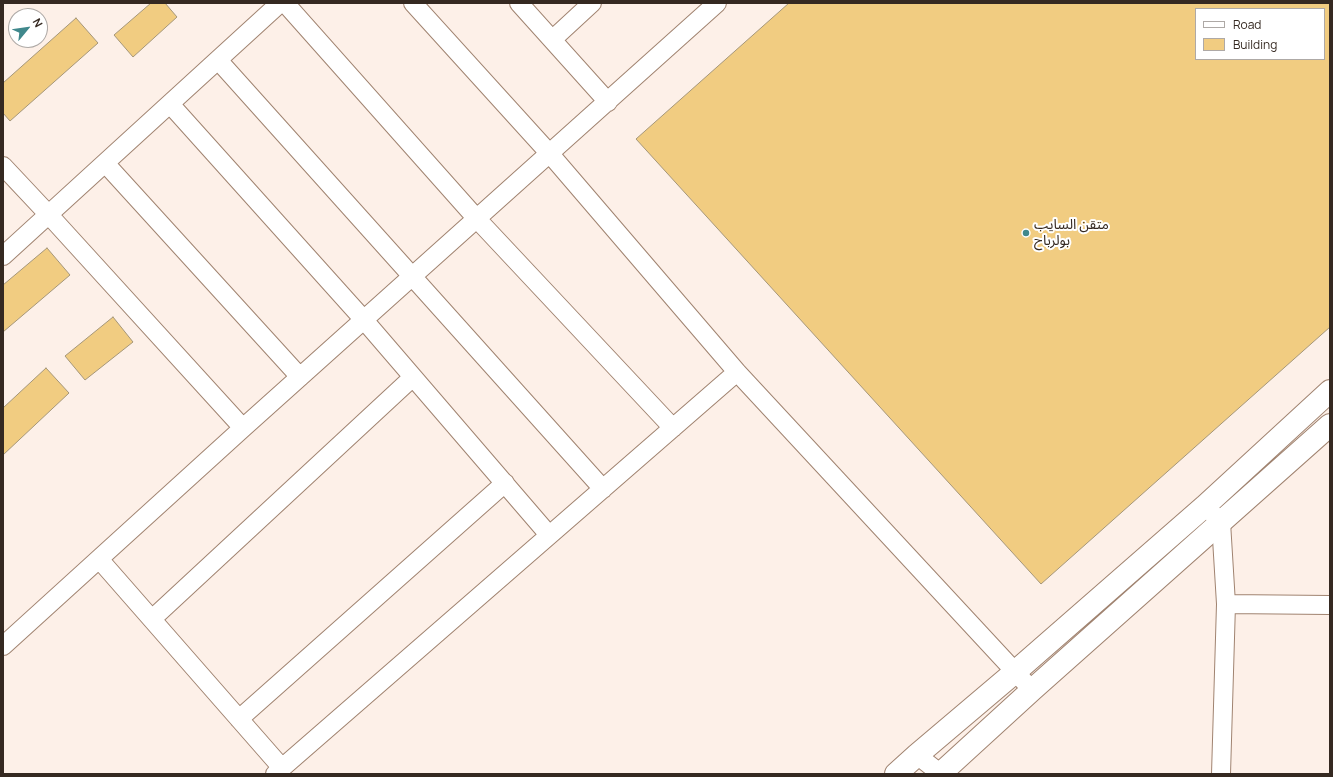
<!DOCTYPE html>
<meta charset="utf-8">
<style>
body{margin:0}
#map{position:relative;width:1333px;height:777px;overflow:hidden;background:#fdf0e8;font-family:Manrope,sans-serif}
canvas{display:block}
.frame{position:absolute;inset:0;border:4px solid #352921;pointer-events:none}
.legend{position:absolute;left:1195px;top:8px;width:130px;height:52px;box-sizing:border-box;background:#fff;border:1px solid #aea9a6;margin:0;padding:5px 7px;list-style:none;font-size:12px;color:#352921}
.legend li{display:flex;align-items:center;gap:8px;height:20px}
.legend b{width:20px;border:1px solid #aea9a6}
.north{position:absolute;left:8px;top:8px;width:40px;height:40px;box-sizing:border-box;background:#fff;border:1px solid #aea9a6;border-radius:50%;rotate:61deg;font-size:11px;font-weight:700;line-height:16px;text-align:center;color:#352921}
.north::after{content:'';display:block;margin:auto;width:14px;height:18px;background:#40888c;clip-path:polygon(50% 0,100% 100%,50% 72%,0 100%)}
</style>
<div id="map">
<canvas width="1333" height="777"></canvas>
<div class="frame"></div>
<ul class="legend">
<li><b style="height:5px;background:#fff"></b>Road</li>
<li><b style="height:11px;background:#f1cc81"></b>Building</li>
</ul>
<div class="north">N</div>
</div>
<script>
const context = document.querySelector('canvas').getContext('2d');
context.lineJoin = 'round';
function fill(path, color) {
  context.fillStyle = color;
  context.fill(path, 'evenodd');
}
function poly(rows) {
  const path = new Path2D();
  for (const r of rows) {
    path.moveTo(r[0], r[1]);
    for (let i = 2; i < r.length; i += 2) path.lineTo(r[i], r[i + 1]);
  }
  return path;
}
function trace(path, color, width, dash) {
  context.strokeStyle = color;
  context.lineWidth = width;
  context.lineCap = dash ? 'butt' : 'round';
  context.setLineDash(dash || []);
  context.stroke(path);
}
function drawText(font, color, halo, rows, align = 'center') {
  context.font = font + ' Manrope,"Noto Sans Arabic",sans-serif';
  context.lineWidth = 4;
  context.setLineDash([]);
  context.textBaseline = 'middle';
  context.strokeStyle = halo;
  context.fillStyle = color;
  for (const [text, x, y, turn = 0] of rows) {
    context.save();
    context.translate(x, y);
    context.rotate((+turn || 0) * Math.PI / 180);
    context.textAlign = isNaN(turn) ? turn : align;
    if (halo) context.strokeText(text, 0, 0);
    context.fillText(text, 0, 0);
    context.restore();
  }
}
const building = poly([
 [151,3,165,3,177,17,133,57,114,35,151,3],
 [789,3,1328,3,1330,5,1330,327,1041,584,636,139,789,3],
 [1196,9,1324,9,1324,59,1196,59,1196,9],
 [76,18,98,43,10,121,3,113,3,83,76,18],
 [47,248,70,275,3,332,3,285,47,248],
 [113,317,133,342,85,380,65,356,113,317],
 [46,368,69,393,3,455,3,408,46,368]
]);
fill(building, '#f1cc81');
trace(building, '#a59679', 1);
const minor = poly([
 [285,3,477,219,673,428],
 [413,3,550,154,737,372,1032,690],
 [519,3,608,102],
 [553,39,592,3],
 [218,60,603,489],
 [170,104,364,320,549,535],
 [105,163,300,377],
 [3,166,49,215,243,428],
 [3,256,280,3],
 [1205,506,1221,522,1226,604,1221,774],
 [99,559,282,768],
 [1226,604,1330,605],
 [152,619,413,377],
 [3,646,243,428,717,3],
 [239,719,505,483],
 [917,755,941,774],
 [275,774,737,372]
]);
const tertiary = poly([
 [896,774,917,755,1015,672,1205,506,1330,391],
 [940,774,1032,690,1330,425]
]);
trace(minor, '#a08370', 20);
trace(tertiary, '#a08370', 24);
trace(minor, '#fff', 18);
trace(tertiary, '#fff', 22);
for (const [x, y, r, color] of [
 [1026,233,4,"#40888c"]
]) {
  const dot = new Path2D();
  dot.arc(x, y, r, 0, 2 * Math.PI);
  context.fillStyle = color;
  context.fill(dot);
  trace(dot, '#fff', 1.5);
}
drawText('14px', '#352921', '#fff', [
 ["متقن السايب",1034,225],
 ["بولرباح",1034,241]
], 'left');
</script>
